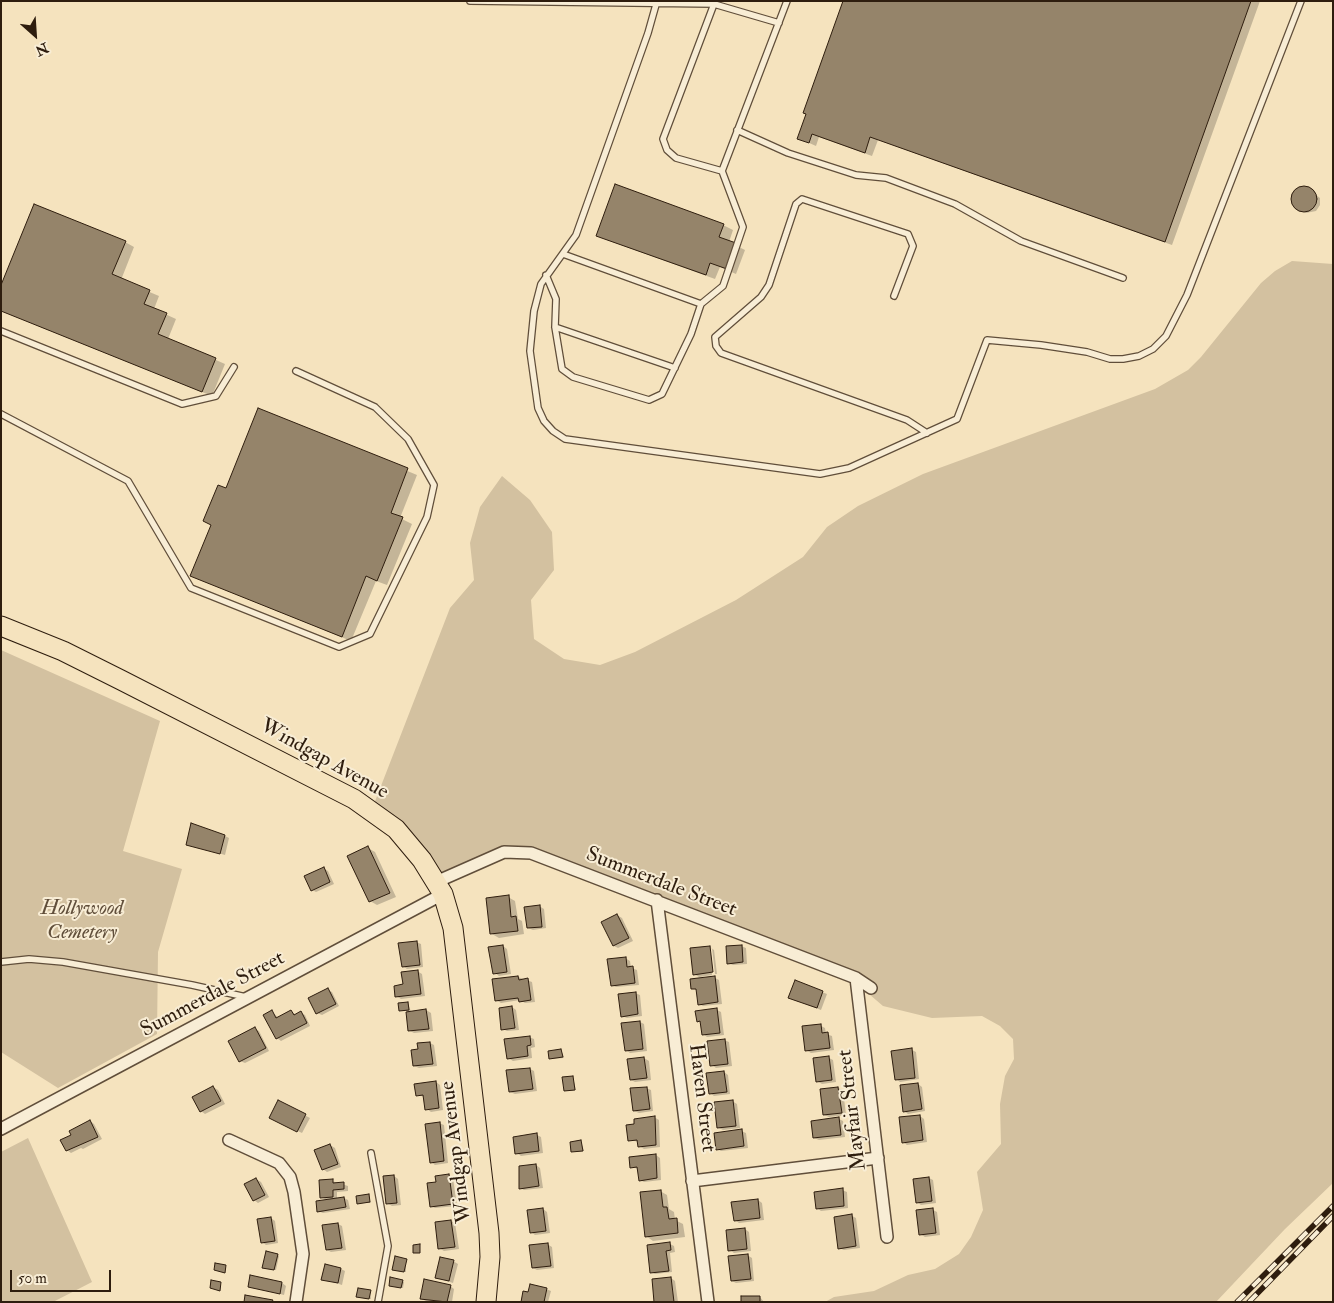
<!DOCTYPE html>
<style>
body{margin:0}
#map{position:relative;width:1334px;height:1303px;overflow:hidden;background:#f5e3be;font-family:"IM FELL Double Pica",serif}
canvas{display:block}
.frame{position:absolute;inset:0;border:2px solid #2e1d0e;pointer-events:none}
.north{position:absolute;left:10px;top:10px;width:50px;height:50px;-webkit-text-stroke:4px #f8edd5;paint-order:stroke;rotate:154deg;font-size:14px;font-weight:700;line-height:20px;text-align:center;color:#2e1d0e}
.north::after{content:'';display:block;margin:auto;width:18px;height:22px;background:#2e1d0e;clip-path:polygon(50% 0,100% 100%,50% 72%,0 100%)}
.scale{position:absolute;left:10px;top:1270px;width:101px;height:22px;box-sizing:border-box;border:2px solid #2e1d0e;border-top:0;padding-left:6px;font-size:15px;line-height:18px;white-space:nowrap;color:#2e1d0e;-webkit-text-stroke:4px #f8edd5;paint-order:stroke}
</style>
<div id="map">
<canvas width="1334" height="1303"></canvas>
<div class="frame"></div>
<div class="north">N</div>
<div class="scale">50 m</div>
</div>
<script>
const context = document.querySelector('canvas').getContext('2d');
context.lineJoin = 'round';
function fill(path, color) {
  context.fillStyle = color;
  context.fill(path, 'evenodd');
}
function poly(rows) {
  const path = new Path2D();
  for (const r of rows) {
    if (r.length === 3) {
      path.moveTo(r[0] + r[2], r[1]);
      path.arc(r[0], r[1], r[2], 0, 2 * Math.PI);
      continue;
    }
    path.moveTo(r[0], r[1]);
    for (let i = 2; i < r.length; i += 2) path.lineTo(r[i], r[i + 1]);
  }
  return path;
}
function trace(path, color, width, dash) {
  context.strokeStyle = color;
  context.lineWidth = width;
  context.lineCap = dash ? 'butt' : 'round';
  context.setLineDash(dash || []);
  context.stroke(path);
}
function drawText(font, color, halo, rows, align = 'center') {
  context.font = font + ' "IM FELL Double Pica",serif';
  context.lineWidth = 4;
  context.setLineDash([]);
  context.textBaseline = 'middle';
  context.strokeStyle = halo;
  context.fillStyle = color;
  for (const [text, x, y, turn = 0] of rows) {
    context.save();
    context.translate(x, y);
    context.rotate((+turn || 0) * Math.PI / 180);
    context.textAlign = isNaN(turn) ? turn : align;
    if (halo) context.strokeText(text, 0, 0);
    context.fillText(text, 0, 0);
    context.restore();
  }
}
fill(poly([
 [1292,261,1333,264,1333,1183,1285,1229,1216,1302,825,1302,834,1297,874,1291,908,1275,935,1269,959,1254,971,1237,983,1210,977,1172,1001,1144,1000,1104,1005,1076,1014,1059,1013,1039,1000,1026,982,1016,932,1018,883,1006,869,994,863,976,503,848,438,875,374,804,450,608,474,580,470,543,480,507,502,476,530,500,552,532,554,570,531,600,534,639,564,659,600,665,635,652,736,600,803,557,827,527,858,506,923,474,1155,389,1188,370,1201,357,1261,283,1275,271],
 [1,650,160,721,123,851,182,869,158,952,157,1034,58,1088,1,1052],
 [28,1138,92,1282,53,1302,1,1302,1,1152]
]), '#d3c1a0');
fill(poly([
 [844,1,1260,1,1172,245,878,140,872,156,819,137,816,146,798,138],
 [1307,188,1320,198,1320,205,1316,211,1306,213,1295,206,1293,196,1297,190],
 [723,225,733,230,729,242,745,250,736,274,720,267,715,279,607,240,598,235],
 [125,242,134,247,121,280,159,296,154,309,176,319,168,339,225,364,212,396,1,311],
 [259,409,417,475,400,518,412,524,387,585,376,581,351,641,192,576],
 [225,836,229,838,225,855,187,844],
 [368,848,375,852,396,897,377,905,370,901],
 [323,868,328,871,334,884,316,892,312,890],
 [508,897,515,901,518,919,522,921,524,934,499,938,492,934],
 [539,906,544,909,546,928,533,930,528,928],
 [617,915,622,918,633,941,618,948,614,946],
 [416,942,421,944,423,967,407,969,403,966],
 [503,946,507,949,511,974,499,976,495,973],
 [741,946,746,948,747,964,733,965,728,963],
 [710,947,714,950,717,974,715,974,712,948,709,948,712,975,699,977,694,974,691,949],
 [625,958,630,961,631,968,637,970,639,985,616,987,612,985],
 [417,971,422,974,425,996,401,999,396,996],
 [518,977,532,982,535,1002,525,1003,520,1000,501,1003,496,1000],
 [715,978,719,980,722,1004,703,1006,699,1004,698,991,693,988],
 [795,981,827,994,821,1010,794,1000],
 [328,990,332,992,339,1006,322,1015,317,1013],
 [635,993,640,995,642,1016,627,1018,622,1016],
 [408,1003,411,1012,426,1010,431,1013,433,1031,414,1033,410,1031,407,1011,400,1010],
 [512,1007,516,1010,519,1030,507,1031,503,1029],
 [717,1010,721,1012,724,1035,707,1037,703,1034,702,1023,698,1021],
 [291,1011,296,1015,301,1013,305,1015,310,1026,281,1041,277,1038,272,1012,279,1018],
 [640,1022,644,1024,647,1051,630,1053,626,1050],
 [821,1026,825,1028,826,1034,832,1036,834,1050,811,1053,806,1050],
 [255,1029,259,1031,269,1051,245,1063,240,1061],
 [529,1037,534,1039,535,1047,531,1048,532,1058,513,1061,508,1058],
 [724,1040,729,1042,732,1066,716,1068,712,1065],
 [430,1043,434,1045,437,1066,419,1068,414,1066],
 [561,1050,564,1058,550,1059],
 [912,1050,916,1052,919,1079,900,1082,896,1079],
 [644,1058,649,1061,651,1080,635,1082,631,1080],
 [829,1058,833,1060,836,1082,822,1084,817,1081],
 [530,1069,534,1071,537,1091,515,1094,510,1092],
 [724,1072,728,1075,730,1094,714,1096,710,1093],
 [573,1077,576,1090,567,1091,565,1090],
 [436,1082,440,1085,443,1110,431,1112,427,1109,425,1097,417,1095],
 [918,1084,922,1087,925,1111,908,1114,904,1111],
 [213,1087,218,1090,225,1104,205,1114,201,1111],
 [646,1088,651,1090,653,1111,639,1113,634,1111],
 [838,1088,843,1090,846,1115,829,1117,824,1115,821,1090],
 [732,1101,737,1104,740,1128,723,1130,719,1128],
 [279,1102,310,1118,302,1133,271,1118],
 [920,1116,924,1119,927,1142,907,1145,903,1142],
 [654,1117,659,1120,660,1147,644,1149,639,1146,639,1142,629,1140,636,1125],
 [839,1119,843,1121,845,1137,819,1140,814,1138],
 [90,1121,94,1124,102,1139,83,1149,81,1148,71,1153,67,1150,72,1135],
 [439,1123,444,1125,448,1163,435,1165,431,1162],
 [741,1131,746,1133,748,1148,721,1151,717,1149],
 [537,1135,541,1137,543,1153,521,1156,517,1153],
 [581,1142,584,1151,572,1151],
 [330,1145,335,1148,341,1167,327,1172,323,1169],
 [656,1155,660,1158,661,1180,644,1182,640,1180,638,1169,632,1167,631,1158],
 [536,1165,540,1168,543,1188,524,1190,520,1188],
 [449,1175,453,1178,457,1206,435,1208,431,1206,437,1183],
 [394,1176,398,1179,401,1205,392,1206,387,1203],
 [929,1178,933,1180,936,1203,921,1205,917,1202],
 [256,1179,261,1182,269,1197,258,1203,254,1200],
 [332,1181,348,1186,348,1191,337,1192,337,1199,344,1198,348,1200,350,1209,323,1213,318,1211,327,1200,321,1197],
 [842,1190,847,1192,848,1208,821,1211,817,1208],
 [660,1191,667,1195,669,1209,674,1212,675,1220,683,1224,685,1237,653,1241,646,1236],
 [368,1196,371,1203,358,1203],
 [758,1200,762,1203,764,1220,739,1223,735,1220],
 [543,1209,547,1212,550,1233,535,1235,531,1232],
 [933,1210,937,1212,940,1235,925,1237,920,1234],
 [852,1216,856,1218,860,1248,844,1250,839,1248],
 [271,1218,275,1221,278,1243,266,1245,262,1242],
 [451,1221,455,1223,459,1249,444,1251,439,1248],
 [338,1224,342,1226,346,1250,331,1252,327,1250],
 [745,1229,749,1232,751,1251,734,1253,730,1250],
 [547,1244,552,1247,554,1268,537,1270,533,1268],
 [670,1244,674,1246,675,1252,670,1253,672,1272,655,1274,651,1272],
 [277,1255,279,1256,276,1270,265,1268],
 [747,1255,752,1258,754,1281,736,1283,732,1281],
 [406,1260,406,1272,395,1270],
 [453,1261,458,1264,453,1283,437,1278],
 [341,1269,345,1271,342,1285,323,1279],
 [251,1276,282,1283,286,1286,284,1295,249,1286],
 [671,1278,675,1281,678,1302,656,1302],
 [391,1279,404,1282,403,1288,392,1286],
 [450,1286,454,1289,452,1302,429,1302,421,1299],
 [546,1289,551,1291,548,1302,522,1302],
 [370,1291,371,1299,359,1297],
 [760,1297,764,1302,742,1302]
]), '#0003');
const building = poly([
 [843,1,1251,1,1165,242,870,137,865,153,812,134,809,143,797,139,806,114,803,113,843,1],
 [615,184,724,224,719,237,736,243,727,269,710,263,706,275,596,236,615,184],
 [1304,199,13],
 [34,204,126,241,112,274,150,290,144,304,167,313,158,334,216,358,202,392,1,311,1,285,34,204],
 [258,408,408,468,391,513,403,517,377,581,366,576,342,637,190,576,211,525,203,521,218,485,226,488,258,408],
 [191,823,225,835,220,854,186,845,191,823],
 [368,846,390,893,369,902,347,856,368,846],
 [324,867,330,882,311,891,304,876,324,867],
 [509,895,511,917,516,916,518,931,490,934,486,898,509,895],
 [540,905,542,927,527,928,524,907,540,905],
 [617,914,629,938,613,946,601,922,617,914],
 [417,941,420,965,402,967,398,943,417,941],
 [503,945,507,972,493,974,488,947,503,945],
 [742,945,743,962,727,964,726,946,742,945],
 [710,946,713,972,693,975,690,948,710,946],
 [626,957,627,967,633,966,635,983,611,986,607,959,626,957],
 [418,970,421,994,395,997,394,986,403,984,401,972,418,970],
 [518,976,519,980,528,978,531,1000,519,1002,518,998,495,1001,492,979,518,976],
 [715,976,718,1002,698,1005,696,989,691,989,690,979,715,976],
 [795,980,823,991,817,1008,788,998,795,980],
 [328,988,336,1004,316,1014,308,998,328,988],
 [636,992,638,1014,621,1017,618,994,636,992],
 [408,1002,409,1010,399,1011,398,1003,408,1002],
 [512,1006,515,1028,501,1030,499,1008,512,1006],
 [717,1008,720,1033,702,1035,700,1021,697,1022,695,1011,717,1008],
 [426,1009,429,1029,408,1031,406,1012,426,1009],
 [272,1010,276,1018,291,1010,294,1015,301,1011,307,1023,276,1039,263,1015,272,1010],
 [640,1021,643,1049,625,1051,621,1023,640,1021],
 [821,1024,822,1033,828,1032,830,1048,805,1051,802,1026,821,1024],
 [255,1027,266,1048,239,1062,228,1041,255,1027],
 [530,1036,531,1045,527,1046,528,1056,507,1059,504,1039,530,1036],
 [725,1039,728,1064,710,1066,707,1041,725,1039],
 [430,1042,433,1064,413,1066,411,1050,418,1049,417,1043,430,1042],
 [912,1048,915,1078,895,1080,891,1051,912,1048],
 [561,1049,563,1057,549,1059,548,1051,561,1049],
 [829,1056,832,1080,816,1082,813,1058,829,1056],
 [644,1057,647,1078,630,1080,627,1059,644,1057],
 [530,1068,533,1089,509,1092,506,1070,530,1068],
 [724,1071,727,1092,709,1094,706,1073,724,1071],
 [573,1076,575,1090,564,1091,562,1077,573,1076],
 [436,1081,439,1108,425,1110,423,1095,416,1096,414,1084,436,1081],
 [918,1083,922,1109,903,1112,900,1085,918,1083],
 [213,1086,221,1101,200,1112,192,1097,213,1086],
 [647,1087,650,1109,633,1111,630,1088,647,1087],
 [838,1087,842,1113,823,1115,820,1089,838,1087],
 [278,1100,306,1114,297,1132,269,1118,278,1100],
 [733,1100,736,1126,717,1128,714,1102,733,1100],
 [920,1115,923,1140,902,1143,899,1117,920,1115],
 [655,1116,656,1145,638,1147,637,1140,628,1141,626,1125,634,1124,634,1119,655,1116],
 [839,1117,841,1135,813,1138,811,1121,839,1117],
 [90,1120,98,1137,66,1151,60,1140,71,1135,69,1131,90,1120],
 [440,1122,444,1161,430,1163,425,1124,440,1122],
 [742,1129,744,1146,716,1150,714,1133,742,1129],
 [537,1133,539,1151,515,1154,513,1137,537,1133],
 [581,1140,583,1151,571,1152,570,1142,581,1140],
 [330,1144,338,1164,322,1170,314,1150,330,1144],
 [656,1154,657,1178,639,1181,637,1167,630,1168,629,1157,656,1154],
 [536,1164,539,1186,519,1189,519,1166,536,1164],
 [449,1174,453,1204,430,1207,427,1183,436,1182,435,1176,449,1174],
 [394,1175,397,1203,386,1204,383,1176,394,1175],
 [929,1177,932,1201,916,1203,913,1179,929,1177],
 [256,1178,265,1195,253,1201,244,1184,256,1178],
 [333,1179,333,1183,344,1182,344,1189,333,1190,333,1197,320,1198,319,1180,333,1179],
 [843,1188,844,1206,816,1209,814,1192,843,1188],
 [661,1190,663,1207,667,1207,669,1219,677,1218,678,1233,645,1237,640,1192,661,1190],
 [369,1194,370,1202,357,1204,356,1196,369,1194],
 [344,1197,346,1207,317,1212,316,1201,344,1197],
 [758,1199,760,1218,734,1221,731,1202,758,1199],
 [543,1208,546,1231,530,1233,527,1210,543,1208],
 [933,1208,936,1233,919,1235,916,1210,933,1208],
 [852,1214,856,1246,838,1249,834,1217,852,1214],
 [271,1217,275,1241,261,1243,257,1219,271,1217],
 [451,1220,455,1247,438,1249,435,1222,451,1220],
 [338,1223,342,1248,326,1250,322,1225,338,1223],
 [745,1228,747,1249,728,1251,726,1230,745,1228],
 [670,1242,671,1250,666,1251,669,1271,650,1273,647,1245,670,1242],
 [548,1243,551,1266,532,1268,529,1245,548,1243],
 [420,1244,420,1253,413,1253,413,1245,420,1244],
 [266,1251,278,1254,274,1270,262,1268,266,1251],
 [748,1254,751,1279,731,1281,728,1256,748,1254],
 [395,1256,407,1259,404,1272,392,1270,395,1256],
 [440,1257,454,1260,449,1281,435,1278,440,1257],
 [215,1263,226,1265,225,1273,214,1270,215,1263],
 [325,1264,341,1268,338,1283,321,1280,325,1264],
 [250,1275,282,1282,280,1294,248,1287,250,1275],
 [390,1277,403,1280,401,1288,389,1286,390,1277],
 [671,1277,674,1302,654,1302,652,1279,671,1277],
 [424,1279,451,1285,447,1302,420,1299,424,1279],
 [211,1280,221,1282,220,1291,210,1288,211,1280],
 [530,1284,547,1288,544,1302,521,1302,523,1291,528,1292,530,1284],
 [358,1288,371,1290,369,1299,356,1297,358,1288],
 [245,1295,273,1300,272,1302,244,1302,245,1295],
 [741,1296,760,1296,760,1302,741,1302,741,1296]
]);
fill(building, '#95846a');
trace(building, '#2e1d0e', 1);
const service = poly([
 [470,1,714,4,779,23],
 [657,1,648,33,576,235,541,284,534,311,530,351,538,408,544,421,553,431,565,439,820,474,849,468,957,419,987,340,1041,345,1087,352,1110,359,1123,359,1139,356,1153,349,1166,336,1187,295,1301,1],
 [714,4,663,139,667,150,676,158,722,171],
 [737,130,788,153,856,175,886,178,955,204,1021,241,1123,278],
 [563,254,701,304,723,286,743,227,722,171,787,1],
 [546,275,556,299,555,327,562,369,573,377,649,400,662,394,691,334,701,304],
 [894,296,913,246,908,234,802,199,796,204,769,285,761,297,715,337,716,346,721,353,907,420,927,433],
 [555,327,675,368],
 [1,331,182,404,216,396,234,367],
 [1,414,128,481,191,588,339,647,370,634,427,517,434,485,408,439,375,407,296,371],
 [1,962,29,959,63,962,192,985,246,997],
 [371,1153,388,1246,378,1302]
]);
const minor = poly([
 [436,882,504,852,531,853,856,978,871,988],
 [657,900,708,1302],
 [856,978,887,1237],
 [1,1129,443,894],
 [229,1140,279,1163,290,1177,294,1192,303,1254,296,1302],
 [692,1181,878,1158]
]);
const primary = poly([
 [1,626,63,651,121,680,354,799,396,829,422,860,443,894,453,928,489,1233,490,1257,486,1302]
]);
trace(service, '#604e3a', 8);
trace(minor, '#604e3a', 14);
trace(primary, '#2e1d0e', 21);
trace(service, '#f8edd5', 5.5);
trace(minor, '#f8edd5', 11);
trace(primary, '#f5e3be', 19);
const rail = poly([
 [1237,1302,1333,1206],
 [1249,1302,1333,1216]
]);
trace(rail, '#2e1d0e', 5.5);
trace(rail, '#f8edd5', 4, [11]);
drawText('21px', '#2e1d0e', '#f8edd5', [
 ["Windgap Avenue",324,760,29],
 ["Summerdale Street",661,883,21],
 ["Summerdale Street",213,995,-28],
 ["Haven Street",701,1098,83],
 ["Mayfair Street",853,1110,-97],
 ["Windgap Avenue",457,1152,-97]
]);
drawText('italic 21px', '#604e3a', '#f8edd5', [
 ["Hollywood",82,909],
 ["Cemetery",82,933]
]);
</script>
